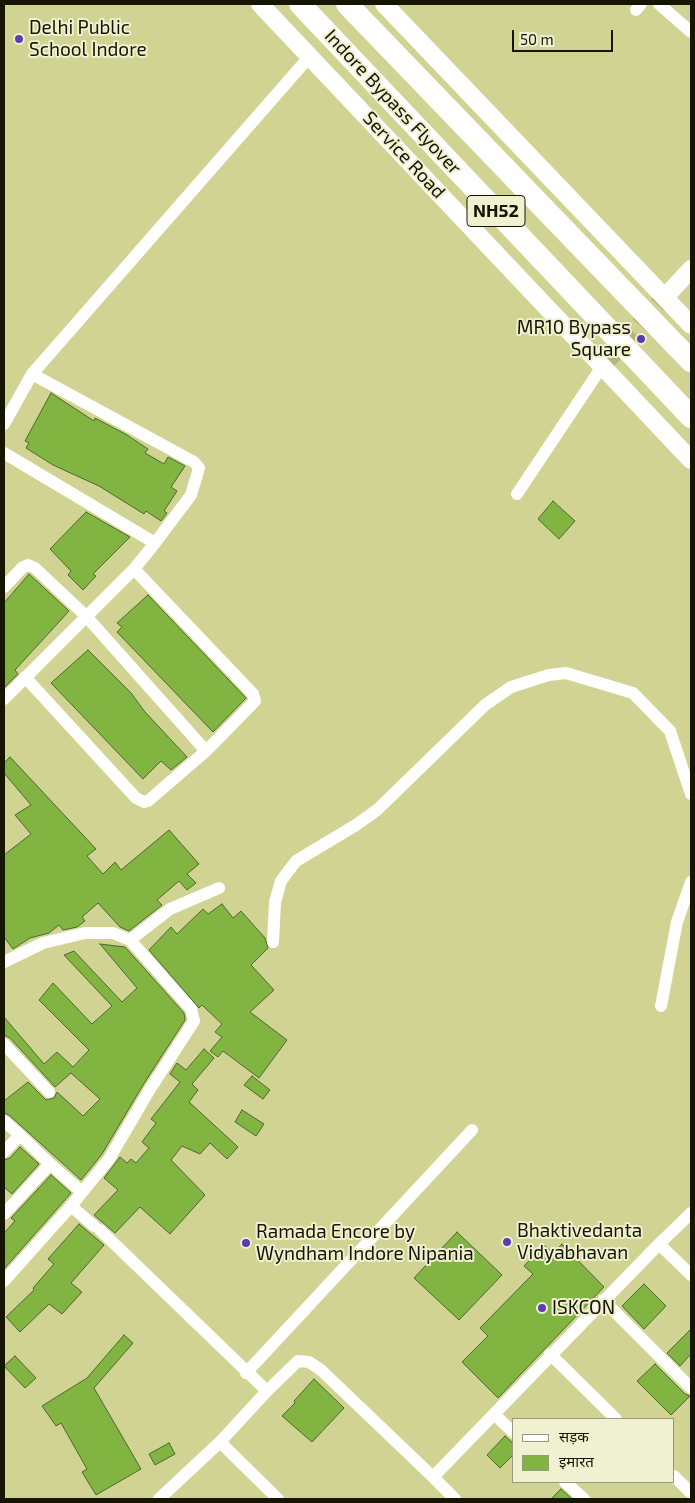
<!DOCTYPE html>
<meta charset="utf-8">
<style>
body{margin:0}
#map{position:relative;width:695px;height:1503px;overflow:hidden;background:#d0d391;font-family:"Exo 2","Noto Sans Devanagari",sans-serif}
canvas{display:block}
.frame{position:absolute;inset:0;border:5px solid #151500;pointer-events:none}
.legend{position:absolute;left:512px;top:1418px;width:162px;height:65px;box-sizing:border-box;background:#eff1d0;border:1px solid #98997d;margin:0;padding:6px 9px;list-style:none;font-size:15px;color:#151500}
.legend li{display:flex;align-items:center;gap:10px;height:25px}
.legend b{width:25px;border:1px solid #98997d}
.scale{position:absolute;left:512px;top:30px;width:101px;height:22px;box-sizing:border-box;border:2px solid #151500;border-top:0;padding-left:6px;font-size:15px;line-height:18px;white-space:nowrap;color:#151500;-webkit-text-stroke:4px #eff1d0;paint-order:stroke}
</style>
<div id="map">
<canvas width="695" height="1503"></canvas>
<div class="frame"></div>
<ul class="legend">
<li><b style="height:6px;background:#fff"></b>सड़क</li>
<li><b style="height:14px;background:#82b442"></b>इमारत</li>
</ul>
<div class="scale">50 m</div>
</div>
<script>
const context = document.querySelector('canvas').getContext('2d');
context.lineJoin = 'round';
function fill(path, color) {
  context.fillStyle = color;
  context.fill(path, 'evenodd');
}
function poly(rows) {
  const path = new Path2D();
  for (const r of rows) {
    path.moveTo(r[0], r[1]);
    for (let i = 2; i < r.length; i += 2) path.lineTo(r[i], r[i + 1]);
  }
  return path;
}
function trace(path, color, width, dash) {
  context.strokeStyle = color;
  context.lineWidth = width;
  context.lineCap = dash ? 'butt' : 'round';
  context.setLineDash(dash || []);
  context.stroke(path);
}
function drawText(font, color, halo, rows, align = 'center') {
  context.font = font + ' "Exo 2",sans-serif';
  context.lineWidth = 4;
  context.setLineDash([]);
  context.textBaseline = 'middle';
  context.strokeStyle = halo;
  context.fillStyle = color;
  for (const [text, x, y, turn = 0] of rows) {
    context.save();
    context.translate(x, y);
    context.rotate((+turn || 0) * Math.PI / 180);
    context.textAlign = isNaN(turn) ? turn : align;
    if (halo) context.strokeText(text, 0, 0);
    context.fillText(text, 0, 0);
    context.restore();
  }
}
const building = poly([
 [51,393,94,421,95,418,127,435,148,449,145,453,164,464,168,457,185,466,171,487,177,491,164,511,167,513,161,521,146,511,144,514,99,486,53,465,26,448,29,443,25,441,51,393],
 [553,501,575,521,559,539,538,519,553,501],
 [86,512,130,537,93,574,96,576,83,590,68,575,71,571,50,549,86,512],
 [29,574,69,611,15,670,18,674,4,688,4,603,29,574],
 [148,595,246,698,213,732,117,632,122,627,117,623,148,595],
 [88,650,131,693,145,712,187,757,171,770,161,761,143,779,51,683,88,650],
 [10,757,96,849,87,856,103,874,115,862,121,870,169,830,199,864,187,874,196,883,187,890,179,881,157,900,162,905,129,931,120,927,98,903,82,917,85,921,77,927,63,930,59,925,49,933,30,938,13,949,4,937,4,855,31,834,15,815,31,805,4,773,4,763,10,757],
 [222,904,233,918,241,911,265,938,268,948,251,965,274,990,250,1012,287,1040,259,1078,223,1051,218,1057,210,1051,222,1037,215,1032,222,1024,202,1005,199,1008,149,950,171,927,177,934,203,909,208,914,222,904],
 [100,944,125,947,184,1013,185,1020,143,1085,102,1154,81,1180,9,1115,4,1113,4,1101,28,1082,46,1100,54,1098,57,1092,83,1116,100,1099,71,1073,55,1087,10,1038,4,1035,4,1017,44,1064,57,1052,73,1067,89,1050,39,1000,53,983,92,1024,112,1006,64,955,74,951,122,1002,137,988,100,944],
 [204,1049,214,1058,192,1084,198,1090,189,1102,238,1147,227,1159,210,1143,200,1154,182,1146,171,1160,205,1195,170,1234,140,1207,115,1233,94,1215,118,1190,104,1178,120,1157,127,1163,131,1159,136,1163,149,1148,142,1142,156,1123,151,1119,180,1082,170,1074,177,1063,186,1070,204,1049],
 [252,1076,270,1090,263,1099,244,1085,252,1076],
 [242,1110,264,1124,256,1136,235,1122,242,1110],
 [20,1147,39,1164,12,1194,4,1187,4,1160,10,1158,20,1147],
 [51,1175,71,1193,4,1269,4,1233,15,1221,11,1218,51,1175],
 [79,1224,104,1245,71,1283,82,1292,62,1314,49,1304,20,1332,6,1317,34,1290,33,1288,54,1264,48,1259,79,1224],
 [457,1232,502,1275,459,1320,414,1278,457,1232],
 [562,1244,604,1287,498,1398,462,1362,488,1336,480,1328,533,1274,524,1266,544,1245,553,1253,562,1244],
 [644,1284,666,1306,644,1329,622,1306,644,1284],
 [691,1329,691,1354,680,1366,667,1353,691,1329],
 [124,1335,133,1343,94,1388,141,1469,96,1495,82,1472,87,1469,61,1423,56,1426,42,1406,87,1378,124,1335],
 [15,1356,36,1378,25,1388,4,1366,15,1356],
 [655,1364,685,1394,690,1396,671,1415,637,1381,655,1364],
 [314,1379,344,1408,312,1442,282,1416,295,1403,294,1401,314,1379],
 [505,1436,514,1444,514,1454,500,1468,487,1455,505,1436],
 [169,1443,175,1454,155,1465,149,1454,169,1443],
 [561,1489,572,1499,551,1499,561,1489]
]);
fill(building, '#82b442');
trace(building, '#4d6730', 1);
trace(poly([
 [603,365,665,297]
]), '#b4b67b', 18, [18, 9]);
trace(poly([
 [659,4,691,32],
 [636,10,641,4],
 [32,374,194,462,199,468,191,495,155,543],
 [4,424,32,374,310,56],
 [4,453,155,543,134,569,253,694,255,701,206,751,148,801,144,802,136,798,25,677],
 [517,494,603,365],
 [4,587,23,567,28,565,35,568,85,615,206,751],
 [4,699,134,569],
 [130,940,170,909,219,888],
 [273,942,275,902,281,881,296,861,356,825,377,810,485,705,511,687,549,675,566,673,633,693,670,731,691,794],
 [4,962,43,943,85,933,113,933,130,940,191,1009,194,1021,150,1089,109,1159,71,1206,4,1281],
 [661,1006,677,922,691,882],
 [4,1044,49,1092],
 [4,1121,20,1135],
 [4,1152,20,1135,50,1164,4,1214],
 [50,1164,82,1192],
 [71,1206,94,1226],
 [100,1230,267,1391],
 [659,1244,691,1213],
 [603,1300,691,1388],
 [550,1354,616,1419],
 [246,1373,472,1130],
 [495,1415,514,1433],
 [220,1442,278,1499],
 [674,1476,691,1493],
 [433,1477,455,1499],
 [565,1482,584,1499],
 [159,1499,220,1442,267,1391,298,1361,309,1362,321,1370,433,1477,659,1244,691,1275]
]), '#fff', 12);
trace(poly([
 [260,4,691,460],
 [384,4,691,325],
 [665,297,691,269]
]), '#fff', 18);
trace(poly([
 [300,4,691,417],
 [347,4,691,361]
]), '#fff', 22);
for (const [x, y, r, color] of [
 [19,39,5,"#5c3bb4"],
 [641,339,5,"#5c3bb4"],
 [507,1242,5,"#5c3bb4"],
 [246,1243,5,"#5c3bb4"],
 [542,1308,5,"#5c3bb4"]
]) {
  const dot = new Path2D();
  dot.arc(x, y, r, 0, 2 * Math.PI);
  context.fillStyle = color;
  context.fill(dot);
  trace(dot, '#eff1d0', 2);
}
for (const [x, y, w] of [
 [496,211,58]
]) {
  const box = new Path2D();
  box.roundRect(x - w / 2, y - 15.5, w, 31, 4);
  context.fillStyle = '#eff1d0';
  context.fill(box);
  trace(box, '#151500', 1);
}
drawText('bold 18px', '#151500', null, [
 ["NH52",496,211]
]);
drawText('19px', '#151500', '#eff1d0', [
 ["Delhi Public",29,28],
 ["School Indore",29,50],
 ["MR10 Bypass",631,328,"right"],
 ["Square",631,350,"right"],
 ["Bhaktivedanta",517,1231],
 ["Vidyabhavan",517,1253],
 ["Ramada Encore by",256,1232],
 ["Wyndham Indore Nipania",256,1254],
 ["ISKCON",552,1308]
], 'left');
drawText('19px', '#151500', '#eff1d0', [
 ["Indore Bypass Flyover",393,102,47],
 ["Service Road",404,155,47]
]);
</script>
